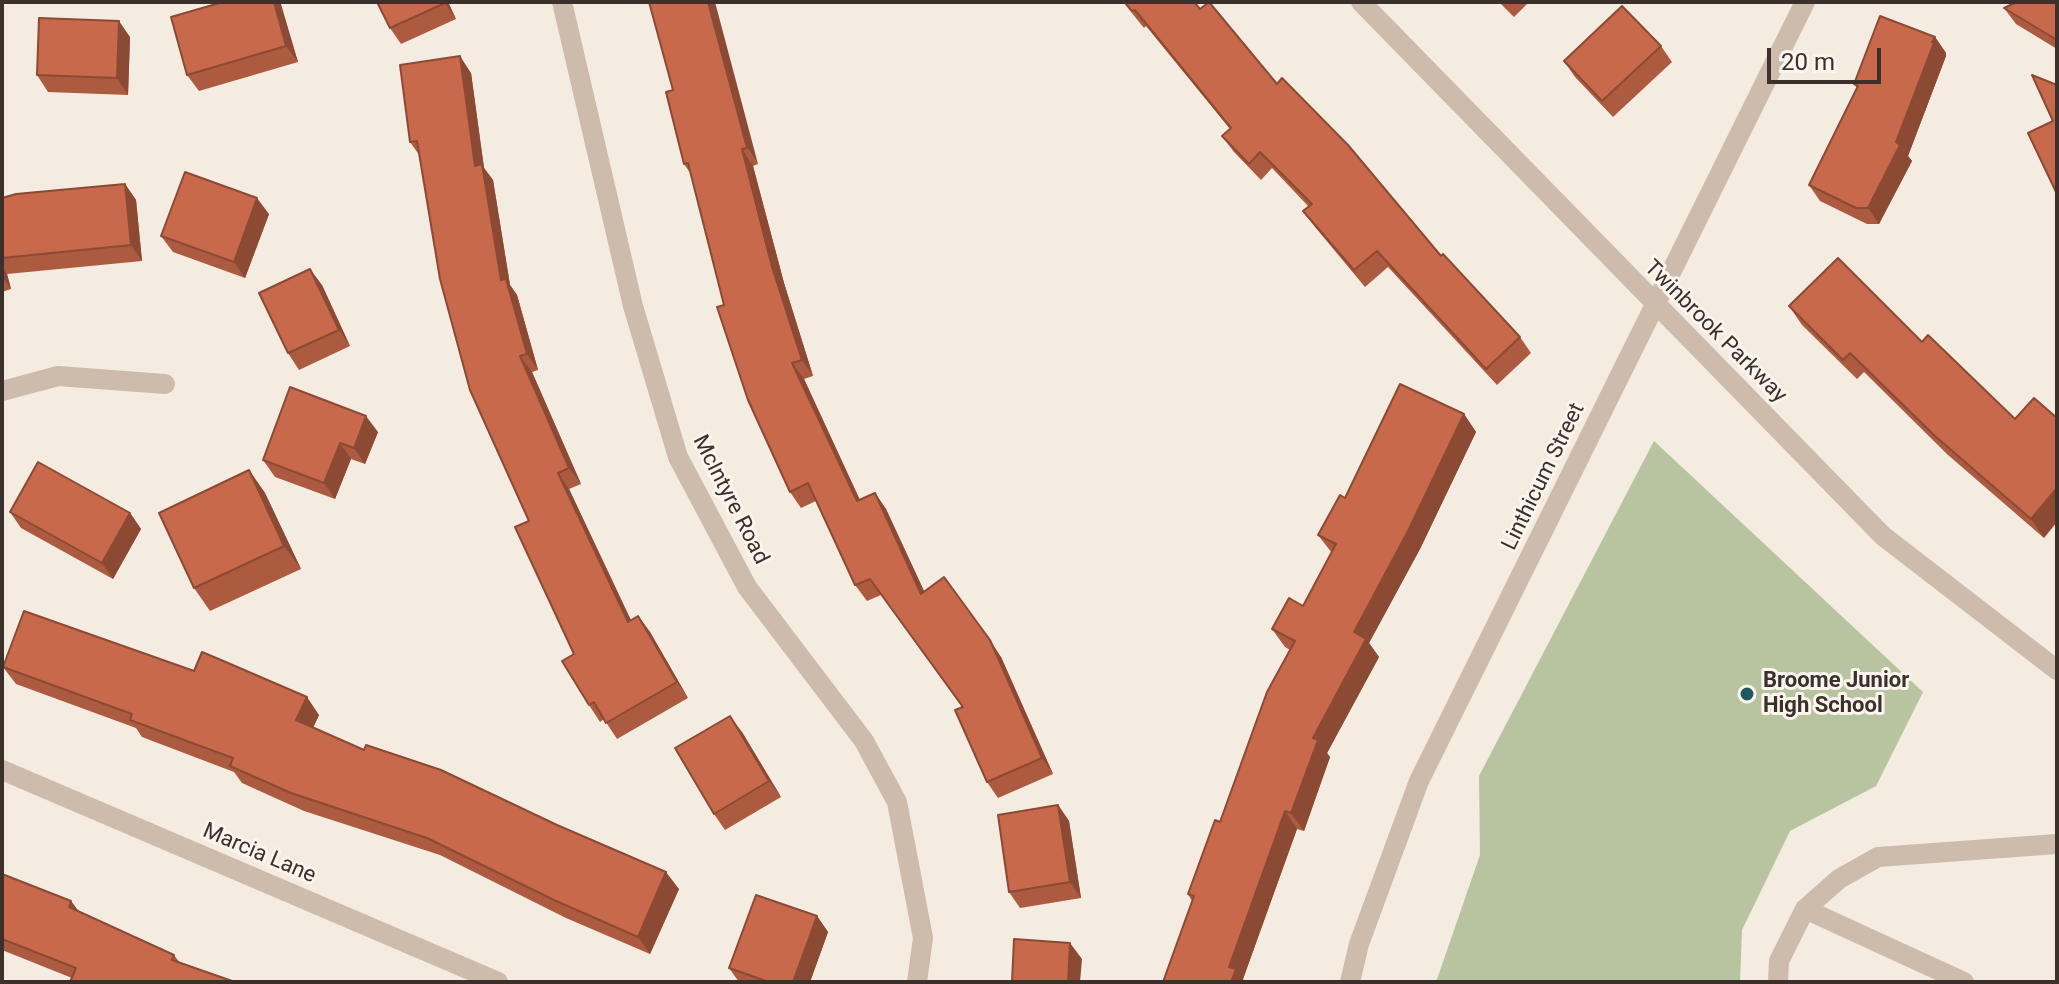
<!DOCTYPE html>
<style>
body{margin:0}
#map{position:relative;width:2059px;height:984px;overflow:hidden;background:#f4ebe1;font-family:Roboto,sans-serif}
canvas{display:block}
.frame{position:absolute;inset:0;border:4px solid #3b302b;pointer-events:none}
.scale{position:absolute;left:1767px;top:48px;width:114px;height:36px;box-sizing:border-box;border:4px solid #3b302b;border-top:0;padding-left:10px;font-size:24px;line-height:28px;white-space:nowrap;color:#3b302b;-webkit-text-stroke:6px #fbf5ee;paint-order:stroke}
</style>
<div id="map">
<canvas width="2059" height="984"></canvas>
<div class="frame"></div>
<div class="scale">20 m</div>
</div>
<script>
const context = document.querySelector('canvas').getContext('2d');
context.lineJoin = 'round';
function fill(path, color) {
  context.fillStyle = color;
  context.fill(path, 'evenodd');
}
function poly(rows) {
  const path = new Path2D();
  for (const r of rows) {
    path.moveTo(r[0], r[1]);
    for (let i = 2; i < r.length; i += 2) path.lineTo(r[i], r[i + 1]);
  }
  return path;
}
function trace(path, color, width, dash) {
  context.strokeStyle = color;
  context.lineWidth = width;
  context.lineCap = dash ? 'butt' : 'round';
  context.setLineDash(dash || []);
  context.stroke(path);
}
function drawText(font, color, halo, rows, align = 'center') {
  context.font = font + ' Roboto,sans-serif';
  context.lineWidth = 6;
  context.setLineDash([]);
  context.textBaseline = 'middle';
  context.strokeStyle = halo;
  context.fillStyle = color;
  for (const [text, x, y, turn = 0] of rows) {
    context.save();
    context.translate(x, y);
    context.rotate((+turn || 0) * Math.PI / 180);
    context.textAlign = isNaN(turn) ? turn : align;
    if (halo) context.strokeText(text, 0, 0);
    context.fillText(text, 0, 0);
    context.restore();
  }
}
fill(poly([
 [1654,441,1923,692,1876,786,1790,831,1742,930,1740,982,1436,982,1480,855,1479,776]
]), '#b8c4a0');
trace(poly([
 [562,2,633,306,678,457,747,587,864,741,897,802,923,938,917,982],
 [1361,2,1883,536,2057,670],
 [2,391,58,376,165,384],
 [2,770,498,982],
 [1805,909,1964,982],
 [1350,982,1359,944,1419,781,1805,2],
 [1778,982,1779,961,1805,909,1839,879,1878,857,2057,844]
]), '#cdbbac', 20);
fill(poly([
 [223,2,279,2,298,62,199,91,187,75],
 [377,2,448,2,456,19,401,44,390,28],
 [649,2,758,164,753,166,784,283,813,376,804,379,860,500,875,493,886,509,924,592,1001,657,1053,774,998,798,987,782,962,707,881,595,867,601,855,585,816,501,801,508,790,492,724,305,691,174,684,164,673,90],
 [1123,2,1194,2,1277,84,1520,337,1531,353,1497,385,1388,267,1365,287,1315,227,1303,211,1309,207,1272,168,1261,180,1234,152,1222,136,1230,129,1146,26,1144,28],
 [1499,2,1529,2,1514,17],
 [2057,2,2057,49,2016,24,2004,8],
 [130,37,128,95,48,92,37,75],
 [1935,37,1946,53,1946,56,1908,156,1912,161,1879,224,1867,224,1820,201,1809,185,1857,88,1854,84],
 [1661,46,1672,62,1613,117,1575,77,1564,61],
 [471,73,484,168,493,180,510,285,517,295,538,370,532,372,581,484,569,489,631,620,638,616,650,632,688,698,617,739,604,719,600,722,589,705,574,654,529,521,420,156,410,142],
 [125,184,136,200,142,261,7,274,11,289,2,292,2,198],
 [269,214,245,278,173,252,161,236],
 [322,285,350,346,299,370,288,353],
 [1789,306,1922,342,2015,419,2044,538,1948,455,1864,372,1857,379,1802,325],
 [1464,414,1476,432,1420,549,1369,643,1379,657,1327,753,1330,757,1304,831,1297,829,1243,979,1163,982,1192,901,1188,894,1220,822,1290,650,1285,647,1272,629,1303,606,1332,553,1318,535,1345,498],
 [378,432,365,464,351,459,335,499,275,477,263,460],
 [249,470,265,493,301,569,210,611,194,588],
 [10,512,130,513,141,529,113,579,21,528],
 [3,667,319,715,313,728,679,889,650,954,566,918,440,855,304,811,242,783,234,772,142,737,136,728,16,684],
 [742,732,781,797,725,830,714,814],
 [1058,805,1069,821,1081,898,1020,908,1009,892],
 [2,874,71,901,78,911,174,955,180,963,72,978,2,950],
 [817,916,828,932,810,982,739,982,729,968]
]), '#ac5a40');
fill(poly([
 [274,2,279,2,281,4,298,62,286,46],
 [444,2,448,2,456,19],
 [708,2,715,2,758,164,747,148],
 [119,21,130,37,128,95,117,78],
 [1935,37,1946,53,1946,56,1908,156,1912,161,1879,224,1868,208,1896,142],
 [460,56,471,73,484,168,493,180,510,285,517,295,538,370,527,354,501,280,475,166],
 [742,149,753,166,784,283,813,376,802,360,772,267],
 [125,184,136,200,142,261,131,245],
 [257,198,269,214,245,278,234,262],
 [2,267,7,274,11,289,2,276],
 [310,269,322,285,350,346,339,330],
 [520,356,532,372,581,484,569,468],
 [792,363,804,379,868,518,857,501],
 [1464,414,1476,432,1420,549,1369,643,1379,657,1327,753,1330,757,1304,831,1291,813,1313,738,1354,632],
 [366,416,378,432,365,464,354,448],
 [340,443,351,459,335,499,324,483],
 [249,470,265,493,301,569,284,546],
 [558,473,569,489,639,638,628,622],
 [2057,488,2057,522,2044,538,2031,519],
 [875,493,886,509,933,610,921,594],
 [130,513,141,529,113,579,102,563],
 [638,616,650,632,688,698,677,682],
 [990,640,1001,657,1053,774,1042,758],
 [307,697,319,715,308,738,296,720],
 [730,716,742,732,781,797,769,781],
 [1058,805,1069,821,1081,898,1070,882],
 [1285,811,1297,829,1243,979,1245,982,1231,982,1229,967],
 [666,872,679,889,650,954,638,937],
 [71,901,83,917,69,907],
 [817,916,828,932,810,982,793,982],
 [1070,943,1082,959,1080,982,1068,982]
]), '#8c4a34');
const building = poly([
 [223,2,274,2,286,46,187,75,171,17,223,2],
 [377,2,444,2,445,3,390,28,377,2],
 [649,2,708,2,747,148,742,149,772,267,802,360,792,363,857,501,875,493,921,594,944,577,990,640,1042,758,987,782,955,710,963,707,870,579,855,585,808,483,790,492,748,400,717,307,724,305,688,163,684,164,666,92,673,90,649,2],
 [1125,2,1194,2,1200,9,1209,2,1277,84,1282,78,1348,145,1441,256,1443,254,1520,337,1486,369,1377,251,1354,270,1303,211,1312,204,1260,152,1249,164,1222,136,1231,128,1135,10,1132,11,1125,2],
 [2017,2,2057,2,2057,40,2004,8,2017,2],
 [1622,6,1661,46,1602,101,1564,61,1622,6],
 [1880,16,1935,37,1932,42,1935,40,1896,142,1900,145,1868,208,1856,208,1809,185,1858,86,1854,84,1880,16],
 [39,18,119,21,117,78,37,75,39,18],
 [460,56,475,166,482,164,501,280,506,279,527,354,520,356,569,468,558,473,628,622,638,616,677,682,606,723,594,702,589,705,562,661,574,654,515,527,529,521,470,390,440,279,417,141,410,142,400,65,460,56],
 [2032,75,2057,85,2057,192,2056,192,2028,133,2053,121,2032,75],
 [185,172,257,198,234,262,161,236,185,172],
 [125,184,131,245,2,258,2,198,16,194,125,184],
 [1838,258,1922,342,1928,335,2015,419,2034,398,2057,418,2057,488,2031,519,1935,436,1850,353,1843,360,1789,306,1838,258],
 [310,269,339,330,288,353,259,293,310,269],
 [1400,384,1464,414,1408,531,1354,632,1366,639,1313,738,1318,740,1291,813,1285,811,1229,967,1236,969,1231,982,1163,982,1194,896,1188,894,1215,820,1220,822,1267,692,1295,641,1272,629,1289,598,1303,606,1336,544,1318,535,1340,495,1345,498,1400,384],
 [290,387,366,416,354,448,340,443,324,483,263,460,290,387],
 [38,462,130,513,102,563,10,512,38,462],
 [249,470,284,546,194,588,159,513,249,470],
 [24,611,194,671,202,652,221,660,307,697,296,720,364,750,366,745,441,770,557,825,666,872,638,937,554,900,427,838,291,793,230,766,233,758,130,720,132,714,3,667,24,611],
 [730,716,769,781,714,814,675,748,730,716],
 [1058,805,1070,882,1009,892,998,815,1058,805],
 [2,874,71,901,69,907,174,955,172,960,235,982,70,982,76,968,2,939,2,874],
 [756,895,817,916,793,982,769,982,729,968,756,895],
 [1014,939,1070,943,1068,982,1012,982,1014,939]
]);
fill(building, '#c8694b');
trace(building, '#8c4a34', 2);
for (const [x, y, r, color] of [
 [1747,694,8,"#1f5a5e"]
]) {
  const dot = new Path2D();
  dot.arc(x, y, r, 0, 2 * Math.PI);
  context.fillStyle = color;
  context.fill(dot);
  trace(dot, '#fbf5ee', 3);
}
drawText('22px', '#3b302b', '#fbf5ee', [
 ["Twinbrook Parkway",1715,332,45],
 ["Linthicum Street",1544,477,-64],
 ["McIntyre Road",730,500,63],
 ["Marcia Lane",259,854,23]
]);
drawText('bold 22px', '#3b302b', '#fbf5ee', [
 ["Broome Junior",1763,681],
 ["High School",1763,706]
], 'left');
</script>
